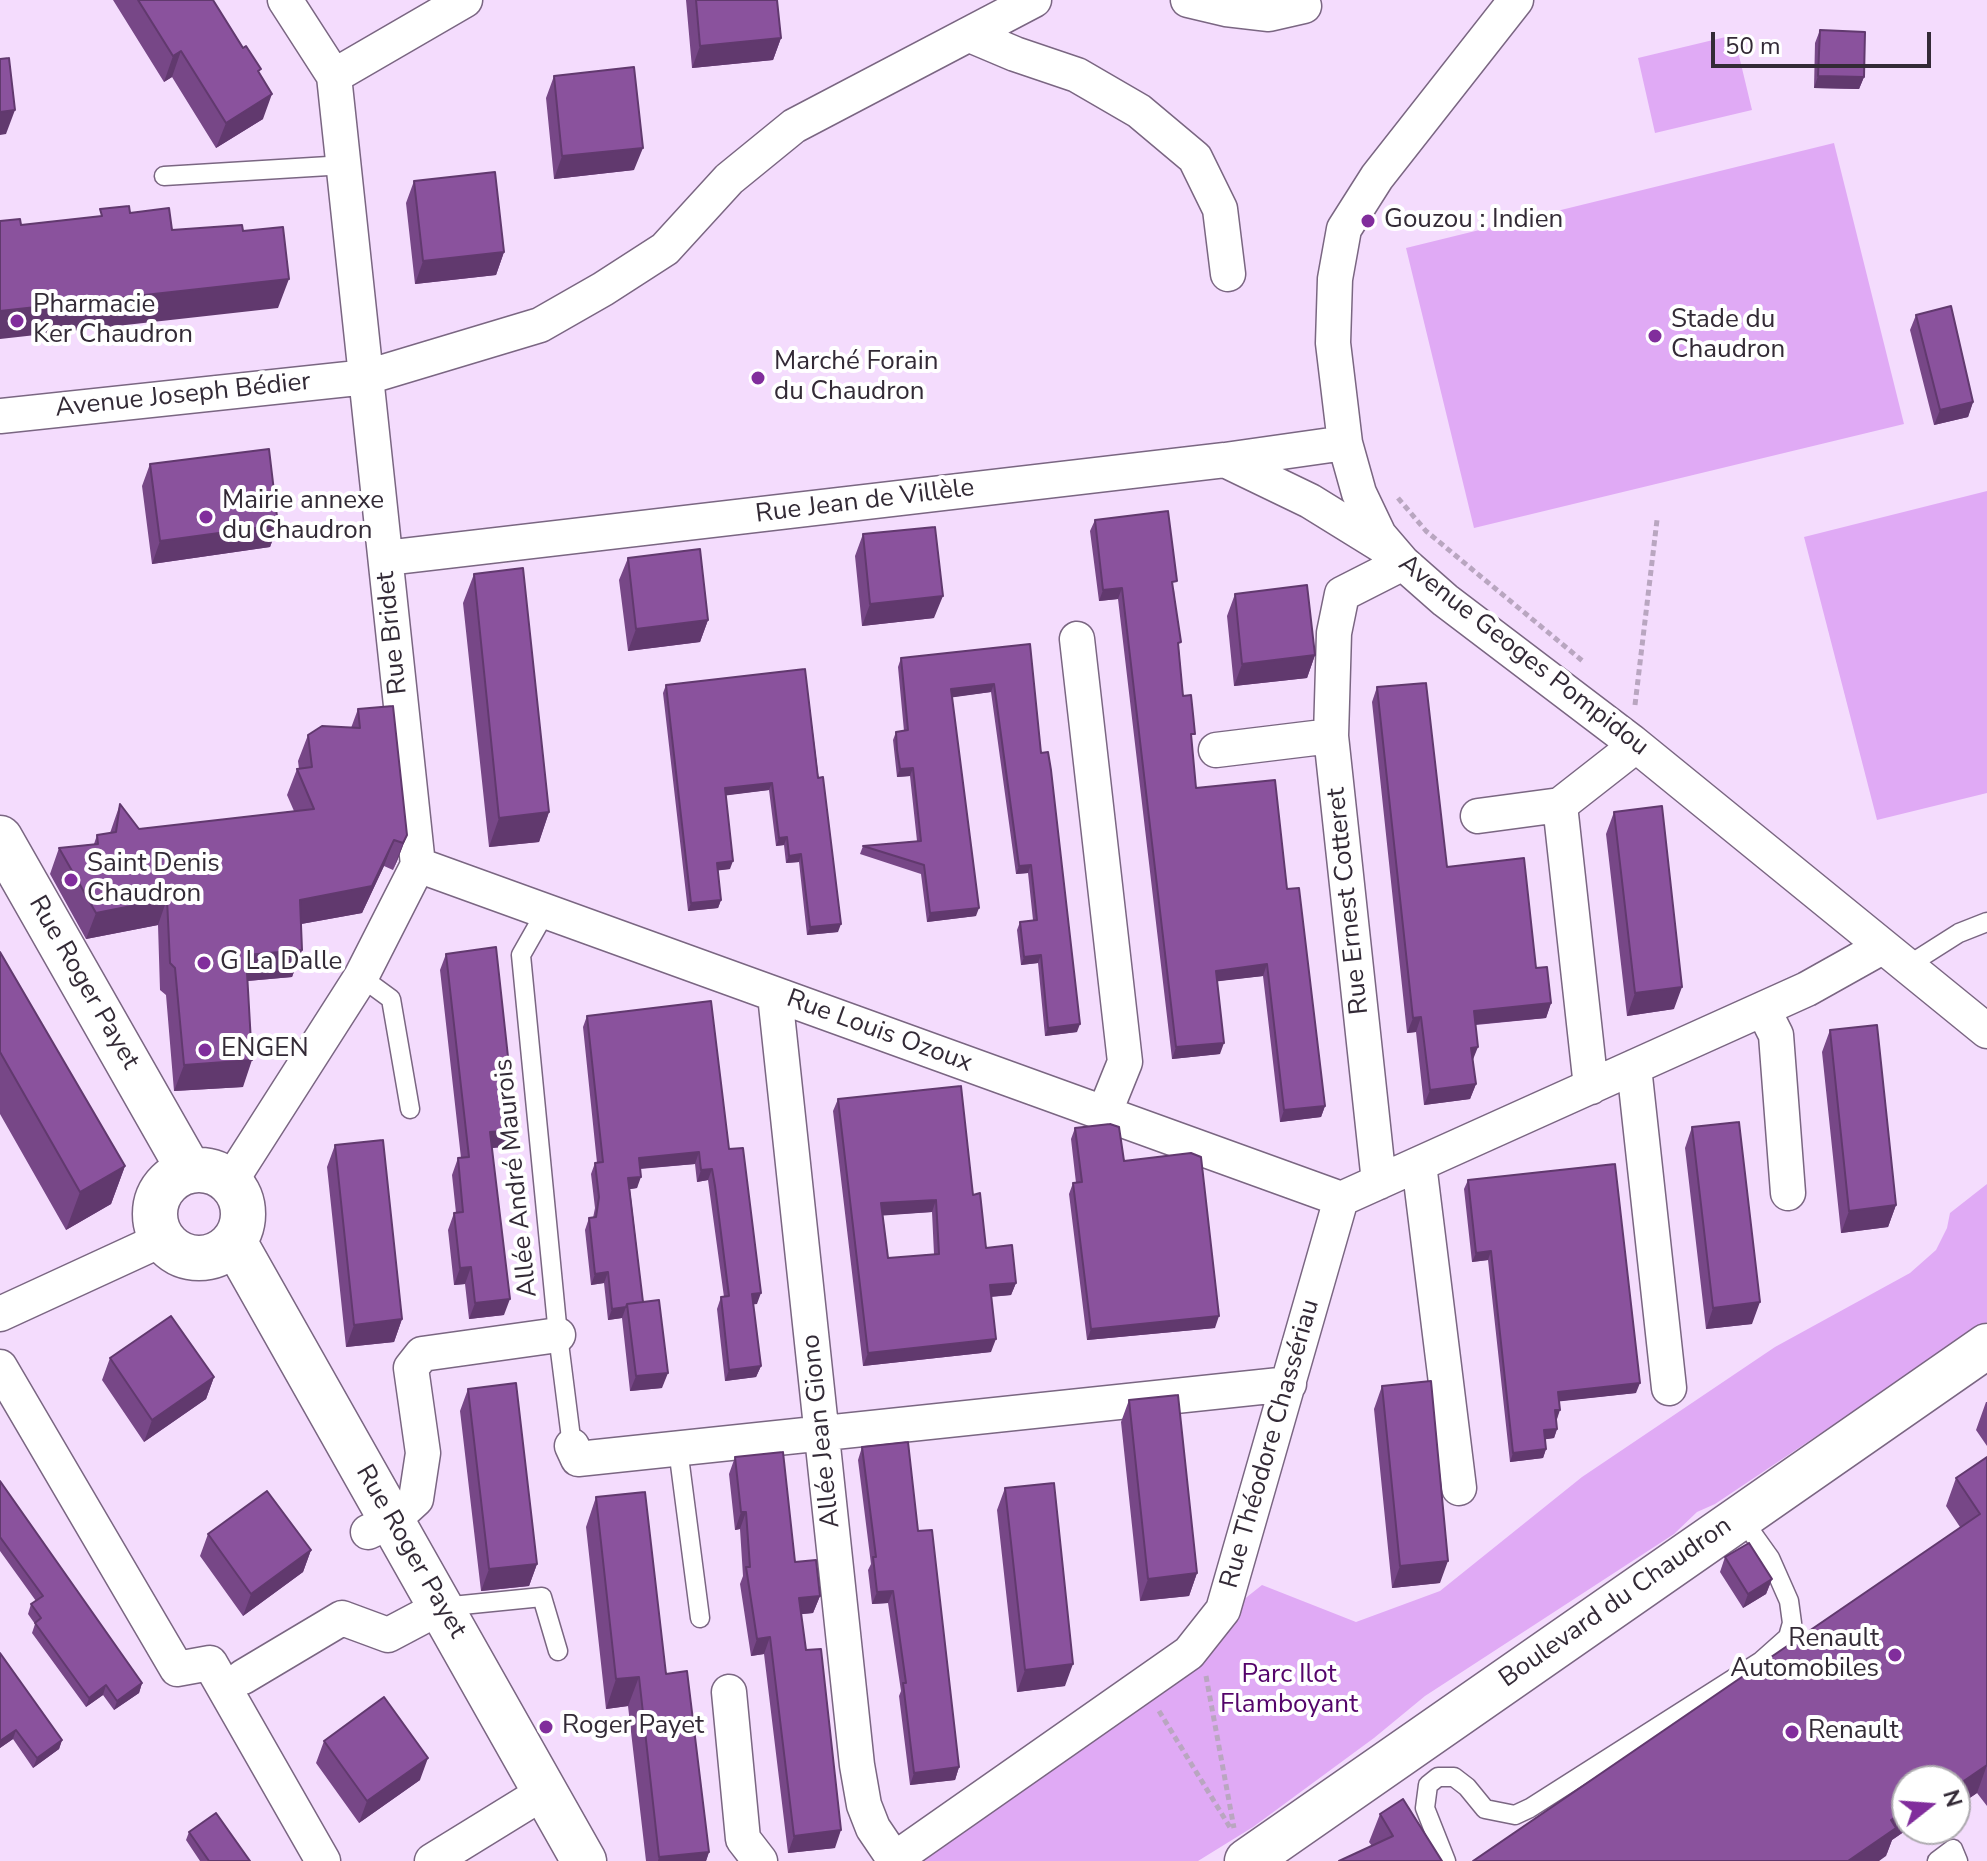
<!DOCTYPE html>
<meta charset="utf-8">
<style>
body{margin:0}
#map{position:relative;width:1987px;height:1861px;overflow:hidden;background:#f4dcfd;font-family:"Nunito Sans",sans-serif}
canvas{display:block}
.north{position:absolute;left:1891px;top:1765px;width:80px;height:80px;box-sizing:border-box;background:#fff;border:2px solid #adaaaf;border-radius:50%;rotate:73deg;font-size:22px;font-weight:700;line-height:32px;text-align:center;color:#332a36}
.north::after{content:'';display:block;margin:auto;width:28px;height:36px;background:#812d9c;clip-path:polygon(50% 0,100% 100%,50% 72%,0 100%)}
.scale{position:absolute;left:1711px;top:32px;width:220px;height:36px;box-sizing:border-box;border:4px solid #332a36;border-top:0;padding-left:10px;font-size:24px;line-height:28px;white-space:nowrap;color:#332a36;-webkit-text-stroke:6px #fff;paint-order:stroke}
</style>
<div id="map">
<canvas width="1987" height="1861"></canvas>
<div class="north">N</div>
<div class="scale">50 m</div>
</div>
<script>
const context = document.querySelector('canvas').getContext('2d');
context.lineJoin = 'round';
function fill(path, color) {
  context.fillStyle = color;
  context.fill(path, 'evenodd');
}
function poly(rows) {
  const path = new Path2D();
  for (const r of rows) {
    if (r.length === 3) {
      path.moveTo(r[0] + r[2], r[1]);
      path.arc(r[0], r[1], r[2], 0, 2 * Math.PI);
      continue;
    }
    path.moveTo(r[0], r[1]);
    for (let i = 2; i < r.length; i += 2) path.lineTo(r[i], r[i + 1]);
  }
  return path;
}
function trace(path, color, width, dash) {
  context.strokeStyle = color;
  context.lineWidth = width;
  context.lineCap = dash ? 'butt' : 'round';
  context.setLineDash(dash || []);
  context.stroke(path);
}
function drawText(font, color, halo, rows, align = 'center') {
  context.font = font + ' "Nunito Sans",sans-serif';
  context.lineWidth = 8;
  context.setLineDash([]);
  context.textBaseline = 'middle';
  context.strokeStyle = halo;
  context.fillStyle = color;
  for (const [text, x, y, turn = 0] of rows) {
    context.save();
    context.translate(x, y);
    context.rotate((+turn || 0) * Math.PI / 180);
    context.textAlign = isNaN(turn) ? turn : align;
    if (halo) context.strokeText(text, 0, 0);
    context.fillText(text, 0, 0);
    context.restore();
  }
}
fill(poly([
 [1734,35,1752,110,1655,133,1638,58],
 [1834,143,1904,424,1474,528,1406,248],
 [1987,491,1987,793,1877,820,1804,537],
 [1987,1184,1987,1322,1715,1504,1697,1512,1674,1534,1425,1696,1374,1738,1253,1827,1198,1861,915,1861,1262,1585,1356,1622,1440,1591,1582,1477,1775,1347,1910,1273,1936,1250,1947,1228,1950,1213]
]), '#e0aaf5');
const service = poly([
 [164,176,345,165],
 [546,911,521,955,558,1335,572,1446],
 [1907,966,1959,933,1987,922],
 [361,977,391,999,410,1109],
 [678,1449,700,1618],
 [442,1607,542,1597,558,1651],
 [1446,1861,1425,1808,1428,1785,1438,1777,1454,1777,1467,1787,1485,1809,1515,1815,1530,1808,1761,1661,1788,1637,1792,1623,1789,1601,1770,1558,1740,1516],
 [1937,1861,1953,1849,1958,1861]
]);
const minor = poly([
 [1188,0,1226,9,1269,14,1304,6],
 [1516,0,1377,177,1344,229,1335,279,1333,343,1345,443,1359,493,1379,535,1403,563,1445,600,1632,742,1987,1031],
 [970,35,1015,54,1077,75,1139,111,1195,158,1220,209,1228,274],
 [334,76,465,0],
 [0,416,367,377,540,325,603,289,665,249,729,179,794,126,1034,0],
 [1225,460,1310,501,1386,548],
 [386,558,1225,460,1345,443],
 [1077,639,1125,1062,1104,1114],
 [1331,736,1334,633,1342,594,1403,563],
 [1216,750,1331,736,1379,1182],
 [1478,816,1560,805],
 [418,865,1341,1199],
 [775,995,857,1765,864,1805,873,1828,894,1859],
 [1763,1009,1776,1035,1788,1193],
 [1634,1067,1669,1388],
 [1591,1087,1560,805,1629,751,1632,742],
 [1419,1164,1459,1488],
 [230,1182,361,977,418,865,334,76,285,0],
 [1341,1199,1807,989,1882,947],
 [0,1314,163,1239],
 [0,1367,177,1669,210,1663,323,1861],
 [572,1446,578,1459,1289,1384],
 [368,1532,392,1521,416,1499,423,1453,411,1368,422,1354,558,1335],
 [243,1677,342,1618,388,1635,441,1607],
 [729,1692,743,1839,760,1861],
 [432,1861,544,1792],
 [892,1861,1189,1653,1223,1610,1341,1199]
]);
const tertiary = poly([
 [0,838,189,1170],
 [199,1214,44],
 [235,1243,584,1861]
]);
const secondary = poly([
 [1247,1861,1987,1346]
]);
trace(service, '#7a6682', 21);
trace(minor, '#7a6682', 37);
trace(tertiary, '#7a6682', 47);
trace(secondary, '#7a6682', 47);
trace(poly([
 [1398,498,1426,531,1585,663],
 [1635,705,1657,520],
 [1206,1676,1234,1828],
 [1159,1711,1231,1829]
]), '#b9a6c0', 5, [6, 4]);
trace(service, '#fff', 18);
trace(minor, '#fff', 34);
trace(tertiary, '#fff', 44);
trace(secondary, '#fff', 44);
fill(poly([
 [113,0,213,0,260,74,263,119,216,148,172,77,164,82],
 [686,0,777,0,781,38,773,60,692,68],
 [1820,30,1864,77,1859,89,1814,88,1815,43],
 [554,76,634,170,554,179,546,98],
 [414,181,504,252,496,275,415,284,406,203],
 [1916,315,1973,402,1968,417,1934,425,1910,330],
 [150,464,278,525,270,547,152,564,142,486],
 [1095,520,1174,590,1183,696,1192,744,1196,788,1287,889,1325,1106,1321,1117,1280,1122,1263,976,1217,981,1220,1054,1172,1059,1118,599,1099,601,1090,531],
 [863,534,934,618,862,626,855,556],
 [628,558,708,620,700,642,628,651,619,580],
 [474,574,549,812,539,842,489,847,463,603],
 [1235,594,1315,655,1307,678,1234,686,1227,616],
 [1030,644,1041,753,1077,1032,1045,1036,1038,963,1021,965,1017,930,1020,922,1033,920,1028,873,1016,874,991,692,952,697,976,916,927,922,921,874,860,854,863,846,917,841,910,776,897,777,893,740,896,732,904,731,898,667,901,658],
 [805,669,838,932,807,935,799,862,786,863,784,845,776,846,769,790,726,795,730,869,718,870,721,900,718,908,688,911,663,693,666,685],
 [1377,687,1447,867,1536,968,1551,1003,1546,1018,1476,1025,1473,1060,1476,1084,1470,1099,1424,1105,1416,1032,1407,1033,1372,702],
 [358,709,407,835,397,861,393,870,384,866,362,913,301,924,302,950,292,977,247,981,243,1087,174,1091,166,995,160,990,158,925,86,939,50,874,59,848,94,844,97,835,110,833,120,804,139,829,294,811,287,795,297,769,299,769,298,761,308,735,351,728],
 [1614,812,1674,1009,1627,1016,1606,834],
 [0,952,125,1166,111,1204,66,1230,0,1114],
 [446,954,516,1130,510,1146,492,1148,504,1315,469,1319,465,1284,454,1285,448,1230,454,1213,456,1213,452,1175,458,1158,461,1158,440,970],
 [587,1016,729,1149,757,1304,753,1304,761,1366,756,1377,725,1381,717,1309,721,1297,724,1297,708,1180,697,1182,695,1164,640,1169,637,1188,630,1189,643,1302,662,1388,630,1391,622,1318,608,1320,604,1283,591,1285,585,1230,589,1218,593,1218,595,1208,591,1174,595,1163,597,1163,583,1027],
 [1830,1030,1896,1205,1888,1227,1841,1233,1822,1052],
 [838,1099,973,1195,986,1248,1016,1283,1011,1295,991,1297,991,1352,863,1366,833,1111],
 [932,1212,934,1254,888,1258,883,1215],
 [1692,1127,1752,1324,1706,1329,1685,1148],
 [1075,1128,1124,1161,1215,1328,1087,1340,1069,1194,1073,1183,1076,1183,1071,1139],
 [335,1145,402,1319,394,1342,346,1347,327,1167],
 [1468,1180,1636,1393,1559,1401,1557,1419,1556,1419,1557,1429,1554,1438,1545,1439,1546,1449,1543,1458,1510,1462,1488,1260,1472,1262,1464,1189],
 [110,1358,214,1377,206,1399,144,1442,102,1380],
 [1382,1386,1440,1583,1392,1588,1374,1409],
 [468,1389,537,1564,529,1586,481,1591,460,1411],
 [1129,1400,1197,1573,1189,1596,1140,1601,1121,1422],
 [1986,1402,1987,1402,1987,1446,1976,1430],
 [862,1447,918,1531,959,1767,955,1780,910,1785,899,1696,901,1691,888,1603,872,1604,868,1570,871,1564,858,1460],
 [735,1457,795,1562,820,1596,813,1613,801,1614,835,1848,788,1853,764,1654,751,1656,740,1584,743,1576,740,1529,735,1530,729,1474],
 [1987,1457,1987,1806,1977,1793,1955,1808,1955,1781,1907,1781,1907,1829,1908,1829,1892,1840,1886,1856,1960,1527,1946,1506,1956,1478],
 [0,1481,142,1683,139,1693,114,1710,103,1695,86,1707,32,1633,35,1624,28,1614,31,1604,36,1601,0,1551],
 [1005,1488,1065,1686,1017,1692,997,1510],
 [596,1497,666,1674,709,1852,706,1861,646,1861,628,1706,606,1709,586,1527],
 [208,1534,311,1550,303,1572,243,1616,200,1556],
 [1725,1557,1772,1579,1766,1594,1743,1608,1720,1572],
 [0,1653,62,1740,59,1749,33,1768,13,1739,0,1748],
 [324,1741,420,1780,359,1823,316,1763],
 [1380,1814,1442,1861,1372,1846,1369,1842],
 [189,1832,250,1861,200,1861,186,1840]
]), '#774787');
fill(poly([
 [781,38,773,60,692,68,700,46],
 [181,51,172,77,164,82,173,56],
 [1818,76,1864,77,1859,89,1814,88],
 [272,94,263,119,216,148,226,123],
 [15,110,6,134,0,135,0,112],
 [643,148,634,170,554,179,562,156],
 [504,252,496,275,415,284,423,261],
 [289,279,278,308,0,339,0,311],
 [1973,402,1968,417,1934,425,1940,410],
 [278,525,270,547,152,564,160,541],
 [1122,588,1118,599,1099,601,1103,590],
 [943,596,934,618,862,626,870,604],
 [708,620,700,642,628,651,636,629],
 [1315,655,1307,678,1234,686,1242,664],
 [994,684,991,692,948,698,951,689],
 [913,768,910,776,897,777,900,769],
 [772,783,769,790,722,796,725,788],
 [549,812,539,842,489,847,499,818],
 [407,835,397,861,393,870,403,843],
 [787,837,784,845,776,846,779,838],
 [394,840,384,866,362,913,290,926,300,900],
 [801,854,799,862,786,863,789,856],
 [733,861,730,869,714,871,717,863],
 [1031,865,1028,873,1016,874,1019,866],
 [167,899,158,925,86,939,96,913],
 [721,900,718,908,688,911,691,903],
 [979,908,976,916,927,922,930,913],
 [841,924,838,932,807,935,810,927],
 [302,950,292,977,236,982,246,955],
 [1041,955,1038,963,1021,965,1024,957],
 [1267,964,1263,976,1212,982,1216,971],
 [1682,987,1674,1009,1627,1016,1635,993],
 [1551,1003,1546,1018,1469,1025,1474,1011],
 [1421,1017,1416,1032,1407,1033,1413,1018],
 [1080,1024,1077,1032,1045,1036,1048,1028],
 [1224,1043,1220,1054,1172,1059,1176,1047],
 [1478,1047,1472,1062,1471,1048],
 [252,1060,243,1087,174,1091,184,1065],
 [1476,1084,1470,1099,1424,1105,1430,1090],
 [1325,1106,1321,1117,1280,1122,1284,1110],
 [516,1130,510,1146,484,1149,490,1132],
 [699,1152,695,1164,635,1169,639,1158],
 [125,1166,111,1204,66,1230,80,1192],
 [712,1169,708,1180,697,1182,701,1170],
 [641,1177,637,1188,624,1190,628,1178],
 [936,1200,932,1212,877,1216,881,1203],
 [1896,1205,1888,1227,1841,1233,1849,1211],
 [1491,1251,1488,1260,1472,1262,1476,1253],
 [471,1267,465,1284,454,1285,460,1268],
 [608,1272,604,1283,591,1285,595,1274],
 [1016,1283,1011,1295,986,1297,990,1285],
 [761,1293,757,1304,748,1305,752,1294],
 [510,1299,504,1315,469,1319,475,1303],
 [1760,1302,1752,1324,1706,1329,1713,1308],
 [626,1307,622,1318,608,1320,612,1309],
 [1219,1316,1215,1328,1087,1340,1091,1329],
 [402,1319,394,1342,346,1347,354,1325],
 [996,1339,991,1352,863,1366,868,1353],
 [761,1366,756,1377,725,1381,729,1370],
 [668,1373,662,1388,630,1391,636,1376],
 [214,1377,206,1399,144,1442,152,1420],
 [1640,1383,1636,1393,1554,1402,1558,1392],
 [1555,1410,1560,1410,1557,1419,1551,1419],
 [1557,1429,1554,1438,1541,1440,1544,1430],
 [1546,1449,1543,1458,1510,1462,1513,1453],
 [741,1512,746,1512,740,1529,735,1530],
 [311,1550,303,1572,243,1616,251,1594],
 [1448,1561,1440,1583,1392,1588,1400,1566],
 [537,1564,529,1586,481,1591,489,1569],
 [1197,1573,1189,1596,1140,1601,1148,1579],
 [1772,1579,1766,1594,1743,1608,1748,1594],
 [893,1591,888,1603,872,1604,877,1592],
 [820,1596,813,1613,793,1615,799,1598],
 [770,1637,764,1654,751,1656,757,1639],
 [1073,1664,1065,1686,1017,1692,1025,1670],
 [639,1677,628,1706,606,1709,616,1679],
 [142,1683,139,1693,114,1710,117,1701],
 [106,1685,103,1695,86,1707,89,1698],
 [16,1730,13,1739,0,1748,0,1741],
 [62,1740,59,1749,33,1768,37,1758],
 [428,1758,420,1780,359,1823,367,1801],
 [1987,1765,1977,1793,1955,1808,1955,1787],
 [959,1767,955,1780,910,1785,914,1773],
 [1907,1809,1907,1829,1908,1829,1892,1840,1886,1856,1879,1861,1848,1861,1891,1820],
 [841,1830,835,1848,788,1853,794,1836],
 [709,1852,706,1861,658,1861,659,1857]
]), '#61396e');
const building = poly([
 [138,0,213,0,243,48,246,46,261,69,258,71,272,94,226,123,181,51,173,56,138,0],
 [696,0,777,0,781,38,700,46,696,0],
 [1820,30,1865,32,1864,77,1818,76,1820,30],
 [9,58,15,110,0,112,0,59,9,58],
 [634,67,643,148,562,156,554,76,634,67],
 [495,172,504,252,423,261,414,181,495,172],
 [129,206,130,213,169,208,172,230,242,225,243,231,283,227,289,279,0,311,0,221,20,219,21,225,102,216,100,209,129,206],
 [1951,306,1973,402,1940,410,1916,315,1951,306],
 [269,449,278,525,160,541,150,464,269,449],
 [1168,511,1177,581,1172,582,1181,642,1178,643,1183,696,1191,695,1193,714,1195,734,1191,734,1196,788,1275,780,1287,889,1299,888,1325,1106,1284,1110,1267,964,1216,971,1224,1043,1176,1047,1122,588,1103,590,1095,520,1168,511],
 [935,527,943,596,870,604,863,534,935,527],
 [700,549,708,620,636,629,628,558,700,549],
 [523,568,549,812,499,818,474,574,523,568],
 [1307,585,1315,655,1242,664,1235,594,1307,585],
 [1030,644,1041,753,1048,752,1051,770,1080,1024,1048,1028,1041,955,1024,957,1020,922,1037,920,1031,865,1019,866,994,684,951,689,979,908,930,913,924,865,863,846,921,841,913,768,900,769,897,750,896,732,908,730,901,658,1030,644],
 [805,669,818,778,823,777,841,924,810,927,801,854,789,856,787,837,779,838,772,783,725,788,733,861,717,863,721,900,691,903,666,685,805,669],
 [1426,683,1447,867,1524,858,1536,968,1547,967,1551,1003,1474,1011,1478,1047,1471,1048,1476,1084,1430,1090,1421,1017,1413,1018,1377,687,1426,683],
 [393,706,407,835,403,843,394,840,372,886,300,900,302,950,246,955,252,1060,184,1065,175,968,170,963,167,899,96,913,59,848,98,844,97,835,116,832,120,804,139,829,314,809,297,769,312,767,308,735,322,726,360,728,358,709,393,706],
 [1662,806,1682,987,1635,993,1614,812,1662,806],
 [496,947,516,1130,490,1132,510,1299,475,1303,471,1267,460,1268,454,1213,463,1212,458,1158,469,1157,446,954,496,947],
 [0,952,125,1166,80,1192,0,1052,0,952],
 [711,1001,729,1149,743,1148,761,1293,752,1294,761,1366,729,1370,721,1297,729,1296,715,1186,712,1169,701,1170,699,1152,639,1158,641,1177,628,1178,643,1302,627,1304,626,1307,612,1309,608,1272,595,1274,589,1218,596,1217,599,1197,595,1163,603,1162,587,1016,711,1001],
 [1877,1025,1896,1205,1849,1211,1830,1030,1877,1025],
 [961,1086,973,1195,980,1193,986,1248,1012,1245,1016,1283,990,1285,996,1339,868,1353,838,1099,961,1086],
 [936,1200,939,1254,888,1258,881,1203,936,1200],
 [1739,1122,1760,1302,1713,1308,1692,1127,1739,1122],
 [1110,1124,1119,1127,1124,1161,1191,1153,1201,1157,1219,1316,1091,1329,1073,1183,1082,1182,1075,1128,1110,1124],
 [383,1140,402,1319,354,1325,335,1145,383,1140],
 [1615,1164,1640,1383,1558,1392,1560,1410,1555,1410,1557,1429,1544,1430,1546,1449,1513,1453,1491,1251,1476,1253,1468,1180,1615,1164],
 [659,1300,668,1373,636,1376,627,1304,659,1300],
 [171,1316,214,1377,152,1420,110,1358,171,1316],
 [1431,1381,1448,1561,1400,1566,1382,1386,1431,1381],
 [516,1383,537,1564,489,1569,468,1389,516,1383],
 [1178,1395,1197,1573,1148,1579,1129,1400,1178,1395],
 [908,1442,918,1531,932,1530,959,1767,914,1773,903,1683,906,1683,893,1591,877,1592,873,1557,876,1557,862,1447,908,1442],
 [783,1452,795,1562,816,1560,820,1596,799,1598,806,1650,821,1649,841,1830,794,1836,770,1637,757,1639,746,1567,750,1567,746,1512,741,1512,735,1457,783,1452],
 [1987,1457,1987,1765,1955,1787,1955,1781,1907,1781,1907,1809,1891,1820,1896,1828,1848,1861,1473,1861,1980,1514,1956,1478,1987,1457],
 [0,1481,142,1683,117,1701,106,1685,89,1698,35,1623,41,1618,31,1604,43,1596,0,1537,0,1481],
 [1054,1483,1073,1664,1025,1670,1005,1488,1054,1483],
 [267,1491,311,1550,251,1594,208,1534,267,1491],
 [645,1492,666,1674,687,1671,709,1852,659,1857,639,1677,616,1679,596,1497,645,1492],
 [1749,1543,1772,1579,1748,1594,1725,1557,1749,1543],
 [0,1653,62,1740,37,1758,16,1730,0,1741,0,1653],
 [384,1697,428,1758,367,1801,324,1741,384,1697],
 [1403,1799,1442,1861,1339,1861,1393,1836,1380,1814,1403,1799],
 [216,1813,250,1861,209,1861,189,1832,216,1813]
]);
fill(building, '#8a529d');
trace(building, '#61396e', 2);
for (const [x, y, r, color] of [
 [1368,221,8,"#812d9c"],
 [17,321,8,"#812d9c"],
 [1655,336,8,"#812d9c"],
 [758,378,8,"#812d9c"],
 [206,517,8,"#812d9c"],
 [71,880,8,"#812d9c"],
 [204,963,8,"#812d9c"],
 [205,1050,8,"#812d9c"],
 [1895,1655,8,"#812d9c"],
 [546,1727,8,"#812d9c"],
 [1792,1732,8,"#812d9c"]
]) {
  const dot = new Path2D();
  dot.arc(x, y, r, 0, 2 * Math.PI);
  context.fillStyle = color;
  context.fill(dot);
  trace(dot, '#fff', 3);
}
drawText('26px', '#332a36', '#fff', [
 ["Gouzou : Indien",1384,221],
 ["Pharmacie",33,306],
 ["Ker Chaudron",33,336],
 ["Stade du",1671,321],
 ["Chaudron",1671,351],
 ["Marché Forain",774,363],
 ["du Chaudron",774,393],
 ["Mairie annexe",222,502],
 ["du Chaudron",222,532],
 ["Saint Denis",87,865],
 ["Chaudron",87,895],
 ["G La Dalle",220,963],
 ["ENGEN",221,1050],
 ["Renault",1879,1640,"right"],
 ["Automobiles",1879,1670,"right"],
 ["Roger Payet",562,1727],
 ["Renault",1808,1732]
], 'left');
drawText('26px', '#332a36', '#fff', [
 ["Avenue Joseph Bédier",183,396,-6],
 ["Rue Jean de Villèle",865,502,-7],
 ["Rue Bridet",393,633,-96],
 ["Avenue Geoges Pompidou",1523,656,38],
 ["Rue Ernest Cotteret",1349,901,-96],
 ["Rue Roger Payet",83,983,60],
 ["Rue Louis Ozoux",879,1032,20],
 ["Allée André Maurois",517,1178,-96],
 ["Allée Jean Giono",822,1431,-96],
 ["Rue Théodore Chassériau",1271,1444,-74],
 ["Rue Roger Payet",410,1552,60],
 ["Boulevard du Chaudron",1616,1603,-35]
]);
drawText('26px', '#54046a', '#fff', [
 ["Parc Ilot",1289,1676],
 ["Flamboyant",1289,1706]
]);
</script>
